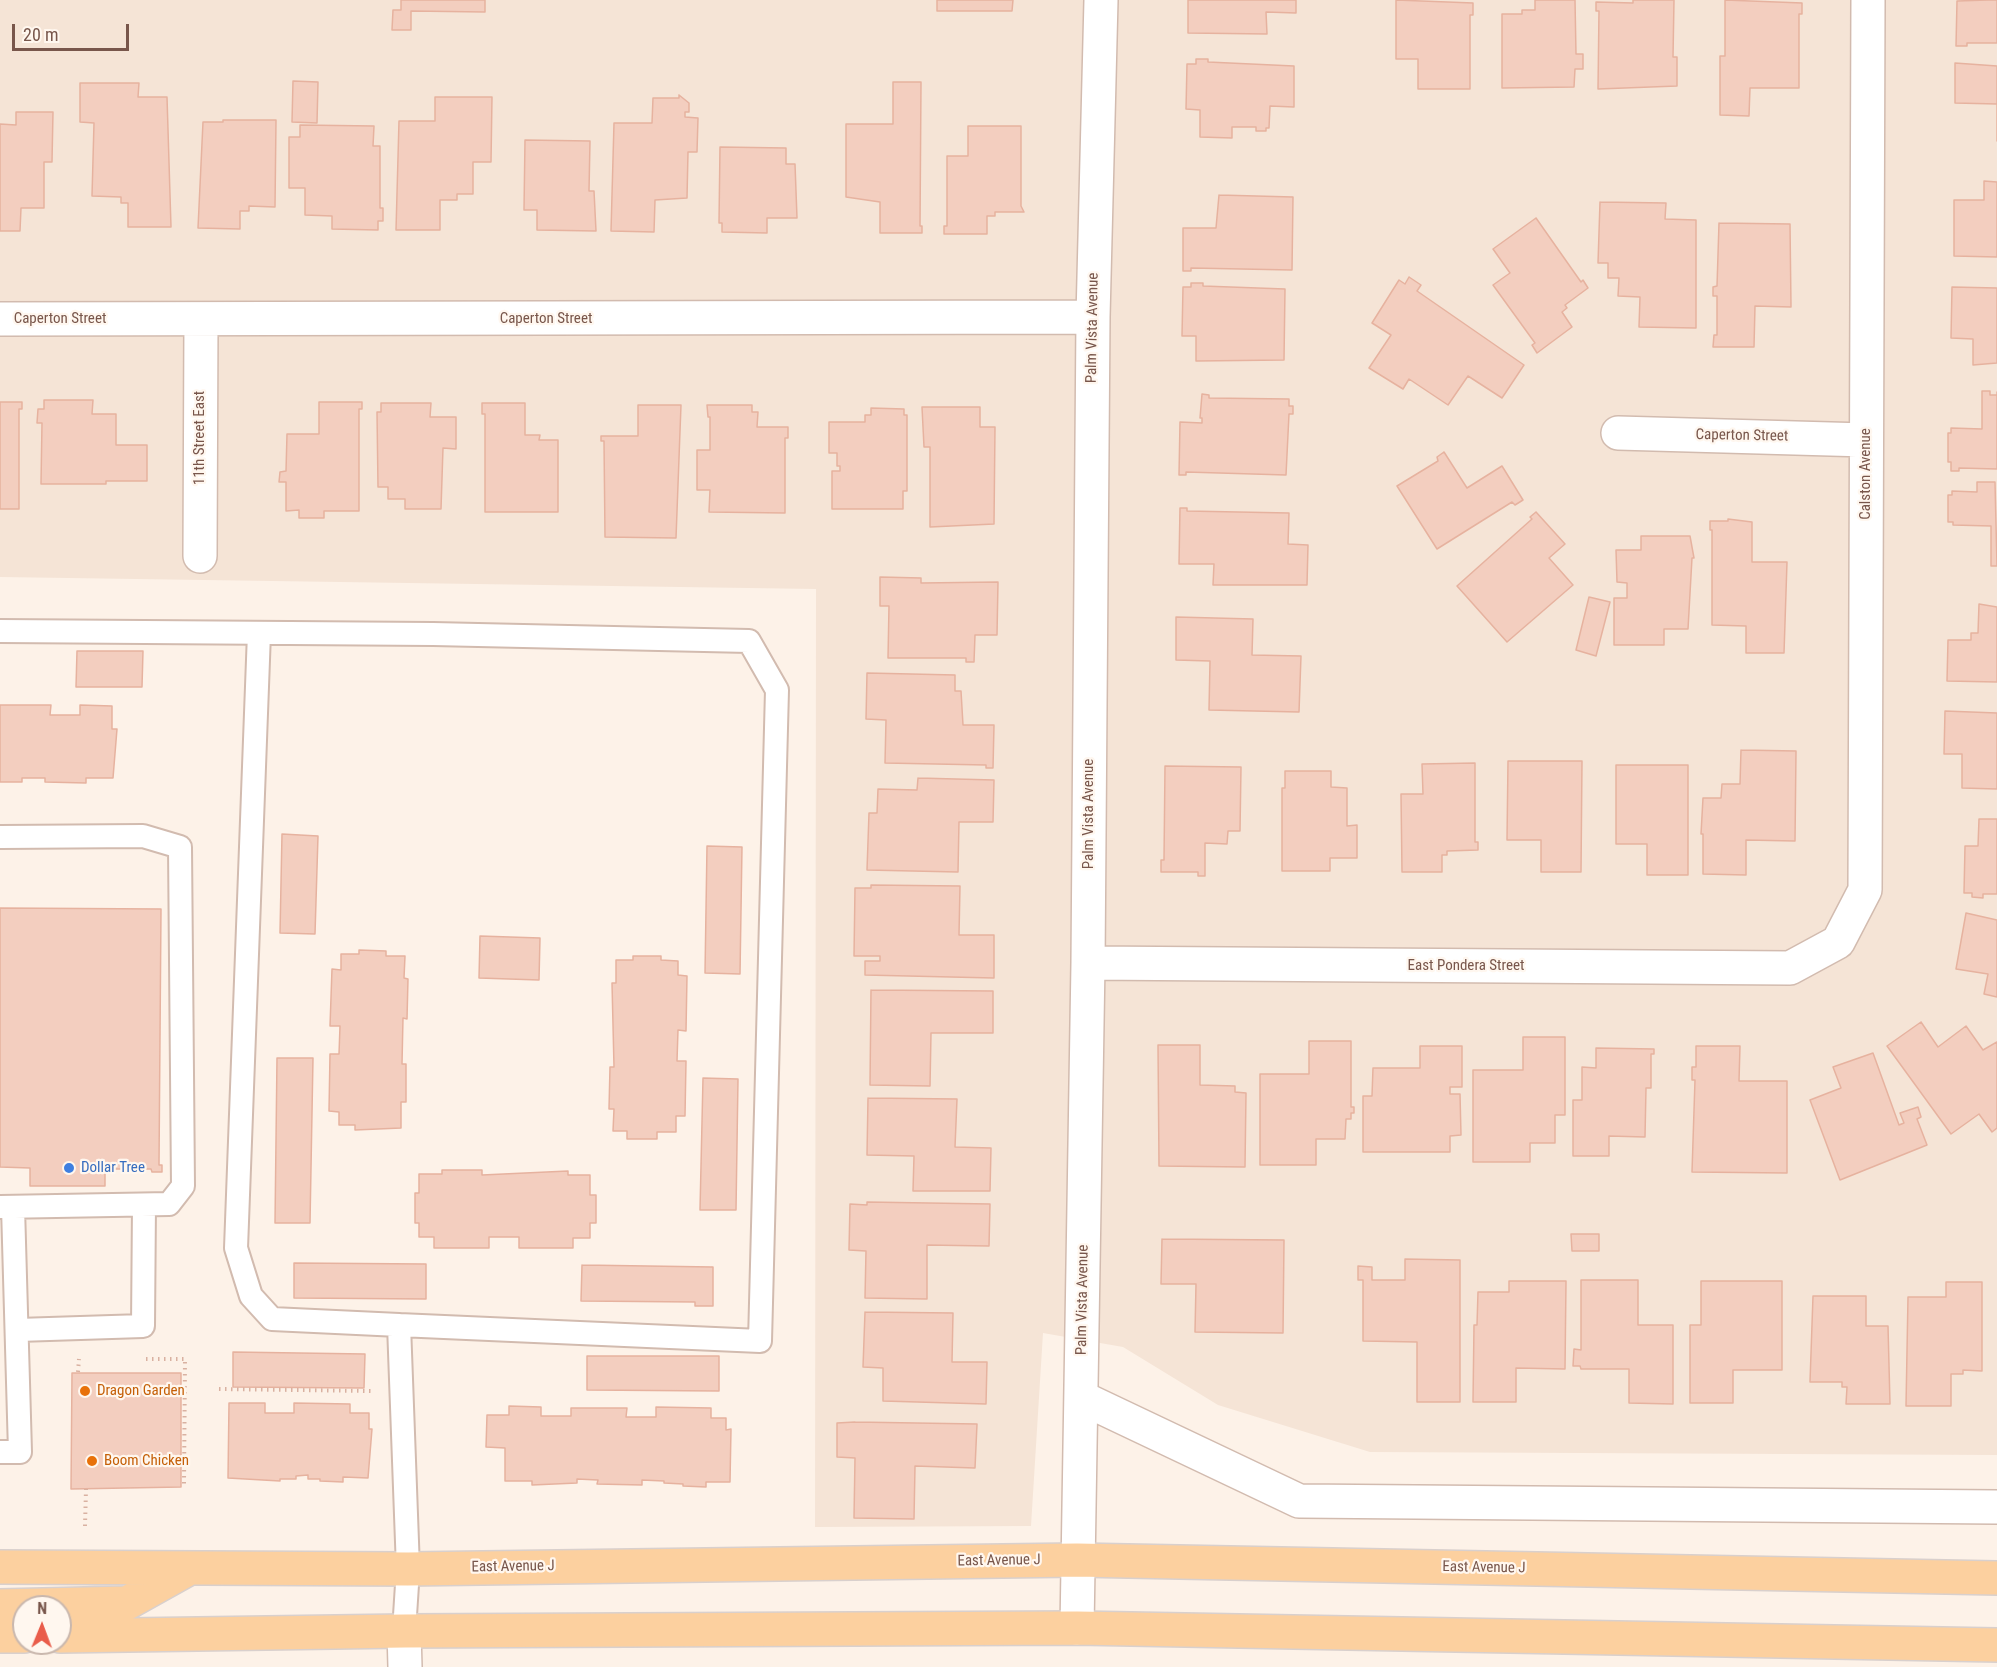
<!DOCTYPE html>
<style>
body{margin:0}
#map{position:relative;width:1997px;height:1667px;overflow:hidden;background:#fdf2e8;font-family:"Roboto Condensed",sans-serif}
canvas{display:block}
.north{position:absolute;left:12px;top:1595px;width:60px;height:60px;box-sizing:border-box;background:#fff7ef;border:2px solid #c9b7ad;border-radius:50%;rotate:1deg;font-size:16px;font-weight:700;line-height:24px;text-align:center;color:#78564b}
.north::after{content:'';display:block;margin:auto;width:21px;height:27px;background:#e95d4b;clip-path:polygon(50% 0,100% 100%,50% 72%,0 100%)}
.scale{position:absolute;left:12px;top:24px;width:117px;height:27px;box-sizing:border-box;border:3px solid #78564b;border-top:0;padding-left:8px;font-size:18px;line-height:21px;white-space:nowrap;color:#78564b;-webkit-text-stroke:4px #fff7ef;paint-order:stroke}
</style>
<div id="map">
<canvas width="1997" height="1667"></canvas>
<div class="north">N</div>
<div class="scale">20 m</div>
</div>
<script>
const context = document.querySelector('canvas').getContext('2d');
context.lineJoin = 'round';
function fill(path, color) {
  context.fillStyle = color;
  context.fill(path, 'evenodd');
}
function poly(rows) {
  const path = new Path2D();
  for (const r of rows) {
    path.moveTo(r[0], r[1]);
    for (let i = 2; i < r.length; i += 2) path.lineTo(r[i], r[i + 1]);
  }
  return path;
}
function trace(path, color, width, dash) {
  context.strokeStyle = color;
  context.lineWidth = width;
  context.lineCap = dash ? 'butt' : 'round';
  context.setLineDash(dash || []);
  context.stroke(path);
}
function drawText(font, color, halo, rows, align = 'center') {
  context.font = font + ' "Roboto Condensed",sans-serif';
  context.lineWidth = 4.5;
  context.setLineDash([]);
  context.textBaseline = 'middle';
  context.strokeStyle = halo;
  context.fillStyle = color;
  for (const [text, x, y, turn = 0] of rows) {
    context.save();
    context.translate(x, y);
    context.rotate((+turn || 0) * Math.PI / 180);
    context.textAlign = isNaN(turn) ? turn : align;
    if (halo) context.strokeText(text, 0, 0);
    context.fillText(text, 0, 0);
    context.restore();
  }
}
fill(poly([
 [0,0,1997,0,1997,1455,1370,1452,1218,1405,1123,1347,1043,1333,1031,1526,815,1527,816,589,0,577]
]), '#f5e4d6');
const building = poly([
 [401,0,485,0,485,12,411,11,411,30,392,30,393,10,401,10,401,0],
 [937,0,1013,0,1012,11,937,11,937,0],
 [1188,0,1296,0,1296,13,1266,12,1267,34,1188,33,1188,0],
 [1396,0,1473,3,1473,15,1470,15,1470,89,1418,89,1418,59,1396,59,1396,0],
 [1535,0,1575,0,1576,54,1583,54,1583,69,1575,69,1574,87,1502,88,1502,14,1522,14,1522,10,1535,10,1535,0],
 [1633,0,1674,0,1673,57,1677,57,1677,86,1598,89,1599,11,1596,11,1596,2,1633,3,1633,0],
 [1725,0,1802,3,1802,14,1799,14,1799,88,1750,88,1749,116,1720,115,1720,56,1725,56,1725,0],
 [1988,0,1997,0,1997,43,1967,43,1967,46,1956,46,1957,1,1988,0],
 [1196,59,1208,59,1208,62,1294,66,1294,107,1270,106,1269,128,1266,128,1266,131,1256,131,1256,127,1232,127,1232,138,1200,137,1200,110,1186,109,1187,64,1196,64,1196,59],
 [1955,63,1997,66,1997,141,1997,104,1955,103,1955,63],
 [293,81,318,82,317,123,292,122,293,81],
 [893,82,921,82,920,226,922,226,922,233,880,233,880,202,846,197,846,124,893,124,893,82],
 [80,83,139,83,138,97,167,97,171,227,128,227,128,203,121,203,121,197,92,196,94,123,80,122,80,83],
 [679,95,689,103,689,112,685,112,685,117,698,118,697,152,688,152,687,198,655,200,654,232,611,231,614,123,652,123,653,98,679,98,679,95],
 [435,97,492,97,491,162,473,162,473,194,457,194,457,200,440,200,440,230,396,230,399,121,435,121,435,97],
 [16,112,53,112,52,162,44,162,44,208,21,208,20,231,0,231,0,124,16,125,16,112],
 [223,120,276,120,275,207,249,206,249,211,240,211,240,229,198,228,203,122,223,122,223,120],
 [300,125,374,126,373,146,380,146,380,208,383,208,383,221,378,221,378,230,332,229,332,216,305,215,305,188,289,188,289,137,300,137,300,125],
 [968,126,1021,126,1021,206,1024,212,995,212,995,216,987,216,987,234,944,234,944,226,947,226,947,156,968,156,968,126],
 [525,140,590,141,589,191,594,191,596,231,537,230,537,210,524,210,525,140],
 [720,147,786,148,786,164,795,164,797,218,767,218,767,233,722,232,722,223,719,223,720,147],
 [1984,181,1997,182,1997,257,1954,256,1954,200,1984,200,1984,181],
 [1219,195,1293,197,1292,270,1191,268,1191,271,1183,271,1183,228,1216,228,1219,195],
 [1600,202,1666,203,1665,219,1696,220,1696,328,1639,327,1640,297,1618,296,1619,278,1608,278,1608,263,1598,263,1600,202],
 [1536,218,1581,282,1583,280,1588,288,1565,305,1567,308,1562,312,1572,327,1537,353,1532,345,1535,343,1493,285,1510,273,1493,249,1536,218],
 [1719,223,1790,224,1791,307,1755,306,1754,347,1713,347,1714,335,1717,335,1717,296,1713,296,1713,287,1717,286,1719,223],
 [1409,277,1421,285,1417,291,1524,365,1502,398,1468,376,1448,405,1409,379,1403,389,1369,368,1391,335,1372,323,1399,280,1405,284,1409,277],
 [1191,283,1203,283,1203,286,1285,289,1284,360,1196,361,1196,336,1182,336,1183,287,1191,287,1191,283],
 [1952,287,1997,288,1997,363,1973,365,1973,339,1951,338,1952,287],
 [1982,391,1990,391,1990,395,1997,395,1997,392,1997,469,1959,468,1959,471,1951,471,1951,462,1948,462,1948,433,1951,433,1951,428,1982,429,1982,391],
 [1202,394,1209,395,1209,398,1289,399,1289,406,1293,406,1293,414,1289,414,1286,475,1186,472,1186,475,1179,475,1180,422,1202,423,1202,418,1200,418,1202,394],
 [44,400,93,400,92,414,116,414,116,445,147,445,147,481,106,481,106,484,41,484,42,423,37,423,38,409,44,409,44,400],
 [0,402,22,402,22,409,19,409,19,509,0,509,0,402],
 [319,402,362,402,362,409,359,409,359,511,324,511,324,518,299,518,299,510,286,511,286,482,279,482,280,472,286,471,287,434,319,434,319,402],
 [381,403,431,403,430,417,456,417,456,449,443,448,441,509,405,509,405,499,388,499,388,487,378,487,377,412,381,412,381,403],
 [482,403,525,403,525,435,540,435,539,440,558,440,558,512,485,512,485,414,482,414,482,403],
 [638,405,681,405,676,538,605,537,604,441,601,441,601,436,638,436,638,405],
 [707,405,752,405,752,412,758,412,757,427,788,427,788,438,785,438,785,513,709,512,710,490,697,490,697,450,710,450,710,417,708,417,707,405],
 [922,407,980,407,980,427,995,427,994,524,930,527,930,447,924,447,922,407],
 [871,408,904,409,904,415,907,415,907,491,903,491,903,509,832,509,832,471,840,471,840,466,837,466,837,453,829,453,829,422,865,422,865,415,871,415,871,408],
 [1444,452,1467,488,1502,466,1523,500,1515,505,1512,502,1437,549,1397,486,1438,461,1437,457,1444,452],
 [1977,482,1995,482,1997,566,1991,566,1991,526,1953,525,1953,522,1948,522,1948,495,1952,495,1952,491,1977,492,1977,482],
 [1180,508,1187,508,1187,511,1289,513,1288,544,1308,545,1307,585,1213,585,1214,564,1179,564,1180,508],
 [1536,512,1565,544,1549,558,1573,585,1507,642,1457,586,1532,519,1530,517,1536,512],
 [1728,519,1752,522,1752,562,1787,562,1784,653,1746,653,1746,626,1712,625,1712,530,1710,530,1710,521,1728,521,1728,519],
 [1641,536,1690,536,1694,558,1692,558,1688,629,1664,629,1664,645,1614,645,1614,598,1627,598,1627,583,1617,582,1616,550,1641,550,1641,536],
 [880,577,921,578,921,583,998,582,997,635,975,635,974,662,966,662,966,658,888,658,889,606,880,606,880,577],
 [1589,597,1610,602,1596,656,1576,650,1589,597],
 [1979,604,1997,607,1997,682,1947,681,1948,640,1971,640,1971,633,1978,633,1979,604],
 [1176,617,1253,619,1252,655,1301,656,1299,712,1209,710,1210,661,1176,660,1176,617],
 [77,651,143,651,142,687,76,687,77,651],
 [867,673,955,675,955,691,961,691,963,725,994,725,993,768,986,768,986,765,885,763,886,720,866,719,867,673],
 [0,705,51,705,50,715,80,715,80,705,112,706,112,729,117,729,113,778,86,778,86,783,45,782,45,778,22,778,22,782,0,782,0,705],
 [1945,711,1997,713,1997,789,1962,788,1962,754,1944,754,1945,711],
 [1741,750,1796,751,1795,841,1746,840,1746,875,1703,874,1703,834,1701,834,1703,798,1721,798,1722,784,1740,784,1741,750],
 [1508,761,1582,761,1581,872,1541,872,1541,840,1507,840,1508,761],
 [1475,763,1475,842,1478,842,1478,850,1447,851,1447,855,1442,855,1442,872,1402,872,1401,794,1423,794,1422,764,1475,763],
 [1616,765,1688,765,1688,875,1647,875,1647,844,1616,844,1616,765],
 [1165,766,1241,767,1240,831,1228,831,1227,844,1205,843,1205,876,1198,876,1198,872,1161,872,1161,860,1164,860,1165,766],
 [1285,771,1331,771,1331,787,1347,788,1347,826,1357,825,1357,858,1330,858,1330,871,1282,871,1282,788,1285,788,1285,771],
 [918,778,994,780,993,822,959,822,958,872,867,870,869,813,877,813,878,789,917,790,918,778],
 [1979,819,1997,819,1997,894,1983,894,1983,898,1972,897,1972,893,1964,893,1965,846,1978,846,1979,819],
 [282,834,318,836,315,934,280,933,282,834],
 [707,846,742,847,740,974,705,973,707,846],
 [871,885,960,886,959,935,994,935,994,978,865,975,865,961,880,961,880,956,854,956,855,888,871,888,871,885],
 [0,908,161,909,159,1165,162,1165,162,1172,152,1172,151,1169,105,1169,105,1186,30,1186,30,1168,0,1167,0,908],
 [1966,913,1997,920,1997,997,1984,994,1988,974,1956,969,1966,913],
 [480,936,540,938,539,980,479,978,480,936],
 [359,950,386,951,386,956,405,956,404,978,408,979,407,1019,403,1018,402,1064,406,1064,406,1102,401,1102,401,1128,355,1130,355,1125,339,1125,339,1112,329,1111,330,1054,339,1054,340,1026,330,1026,332,969,341,970,341,954,359,954,359,950],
 [633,956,661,956,661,960,678,961,678,975,687,976,686,1031,678,1030,677,1061,686,1061,685,1116,676,1116,676,1132,657,1132,657,1139,627,1139,627,1131,613,1131,614,1109,609,1109,610,1067,614,1067,612,983,616,983,616,960,633,960,633,956],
 [871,990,993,991,993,1033,931,1033,930,1086,870,1085,871,990],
 [1921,1022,1938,1047,1966,1026,1983,1050,1997,1042,1997,1128,1992,1132,1979,1114,1951,1134,1887,1046,1921,1022],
 [1523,1037,1565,1037,1565,1115,1555,1115,1555,1143,1530,1143,1530,1162,1473,1162,1473,1070,1523,1070,1523,1037],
 [1309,1041,1351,1041,1351,1107,1354,1107,1354,1113,1351,1113,1351,1119,1346,1119,1345,1139,1316,1139,1316,1165,1260,1165,1260,1074,1309,1074,1309,1041],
 [1158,1045,1200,1045,1200,1085,1235,1086,1235,1092,1246,1093,1245,1167,1159,1166,1158,1045],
 [1420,1046,1462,1046,1462,1087,1450,1087,1450,1094,1460,1094,1461,1135,1450,1136,1450,1152,1363,1152,1363,1096,1372,1096,1373,1068,1420,1068,1420,1046],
 [1696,1046,1740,1046,1739,1081,1787,1081,1787,1173,1692,1172,1695,1080,1692,1080,1692,1067,1696,1067,1696,1046],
 [1596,1048,1654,1049,1654,1054,1651,1054,1651,1088,1646,1088,1645,1137,1609,1136,1609,1156,1573,1156,1573,1100,1582,1100,1582,1067,1596,1068,1596,1048],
 [1873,1053,1899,1125,1904,1123,1900,1113,1918,1107,1921,1117,1917,1119,1927,1145,1840,1180,1810,1100,1841,1088,1833,1067,1873,1053],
 [277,1058,313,1058,310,1223,275,1223,277,1058],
 [703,1078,738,1079,736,1210,700,1210,703,1078],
 [868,1098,957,1099,955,1147,991,1148,990,1191,913,1191,914,1156,867,1155,868,1098],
 [442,1170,482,1170,482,1175,568,1171,568,1175,590,1175,590,1195,596,1195,596,1223,590,1223,590,1238,573,1238,573,1248,519,1248,519,1237,489,1237,489,1248,434,1248,434,1237,419,1237,419,1223,415,1223,415,1193,419,1193,419,1174,442,1174,442,1170],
 [867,1202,990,1204,989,1246,927,1245,927,1299,865,1298,866,1251,849,1250,850,1204,867,1205,867,1202],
 [1571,1234,1599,1234,1599,1251,1572,1251,1571,1234],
 [1162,1239,1284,1240,1283,1333,1195,1332,1196,1284,1161,1284,1162,1239],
 [1405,1259,1460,1260,1460,1402,1417,1402,1417,1342,1363,1341,1363,1280,1358,1280,1358,1266,1372,1267,1372,1280,1405,1280,1405,1259],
 [294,1263,426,1264,426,1299,294,1298,294,1263],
 [582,1265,713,1267,713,1306,695,1306,695,1302,581,1301,582,1265],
 [1581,1280,1638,1280,1638,1325,1673,1325,1673,1404,1629,1403,1629,1369,1581,1369,1580,1366,1573,1366,1574,1349,1581,1350,1581,1280],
 [1509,1281,1566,1281,1565,1369,1516,1368,1516,1402,1473,1402,1474,1325,1477,1325,1478,1292,1509,1292,1509,1281],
 [1701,1281,1782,1281,1782,1370,1733,1370,1733,1403,1690,1403,1690,1325,1701,1325,1701,1281],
 [1946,1282,1982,1282,1982,1371,1963,1370,1963,1374,1951,1374,1951,1406,1906,1406,1908,1297,1946,1297,1946,1282],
 [1813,1296,1866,1296,1866,1326,1888,1326,1890,1404,1846,1404,1847,1387,1842,1387,1842,1382,1810,1382,1813,1296],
 [865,1312,953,1313,952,1362,987,1362,986,1404,883,1401,883,1368,863,1367,865,1312],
 [233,1352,365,1354,364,1388,233,1387,233,1352],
 [587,1356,719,1356,719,1391,587,1390,587,1356],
 [72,1373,181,1373,181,1487,71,1489,72,1373],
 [229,1403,265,1403,265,1413,294,1413,294,1403,350,1404,350,1413,369,1413,369,1429,372,1429,368,1478,343,1477,343,1482,320,1481,320,1479,308,1479,308,1475,296,1476,296,1479,280,1479,280,1481,228,1478,229,1403],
 [509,1406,541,1407,541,1416,571,1416,571,1408,627,1408,626,1417,656,1417,656,1407,711,1408,711,1418,726,1418,726,1430,731,1429,730,1482,706,1482,706,1487,683,1486,683,1484,664,1483,664,1481,642,1480,642,1485,597,1484,598,1480,577,1479,577,1483,532,1485,532,1481,505,1481,505,1448,486,1447,487,1415,509,1415,509,1406],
 [855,1422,977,1424,975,1468,915,1466,914,1519,854,1518,855,1458,837,1457,837,1423,855,1422]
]);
fill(building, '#f3cebf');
trace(building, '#e6b29f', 1.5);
const lane = poly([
 [0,631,433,634,749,641,777,690,760,1341,399,1325,408,1569,404,1631],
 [259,633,236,1248,251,1296,272,1319,399,1325],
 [0,837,143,836,180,847,183,1186,169,1204,0,1207],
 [18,1330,143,1326,144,1205],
 [0,1452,20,1452,13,1207]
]);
const street = poly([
 [0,319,1093,317],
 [1618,433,1866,440],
 [200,556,201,320],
 [1088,963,1790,968,1838,942,1865,890,1868,0],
 [1082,1398,1299,1501,1997,1507],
 [1077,1628,1088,963,1093,317,1101,0],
 [404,1631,405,1667]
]);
const primary = poly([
 [0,1567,408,1569,1077,1560,1997,1578],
 [0,1606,127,1603,188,1569],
 [0,1636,24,1636],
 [60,1636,404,1631,1077,1628,1997,1645]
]);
trace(lane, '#d2bbaf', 26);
trace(street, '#d2bbaf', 36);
trace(primary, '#d9d0cd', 36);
trace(poly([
 [146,1359,185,1359,184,1484],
 [78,1372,79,1359],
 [219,1389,371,1391],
 [85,1526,86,1489]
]), '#d9b1a1', 4, [1.5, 4.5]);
trace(lane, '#fff', 22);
trace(street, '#fff', 33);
trace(primary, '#fcd09f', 33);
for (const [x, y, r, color] of [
 [69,1168,6,"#3f7fe0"],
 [85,1391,6,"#e8710a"],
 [92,1461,6,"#e8710a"]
]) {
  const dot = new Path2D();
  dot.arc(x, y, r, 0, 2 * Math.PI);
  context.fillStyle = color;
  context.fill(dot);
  trace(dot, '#fff7ef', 2);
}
drawText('15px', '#78564b', '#fff7ef', [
 ["Caperton Street",60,319],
 ["Caperton Street",546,319],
 ["Palm Vista Avenue",1093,328,-89],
 ["Caperton Street",1742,436,1],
 ["11th Street East",200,438,-90],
 ["Calston Avenue",1866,474,-90],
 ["Palm Vista Avenue",1089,814,-90],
 ["East Pondera Street",1466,966],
 ["Palm Vista Avenue",1083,1300,-89],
 ["East Avenue J",999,1561,-1],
 ["East Avenue J",513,1567,-1],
 ["East Avenue J",1484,1568,1]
]);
drawText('15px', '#366cbe', '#fff7ef', [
 ["Dollar Tree",81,1168]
], 'left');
drawText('15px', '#c56008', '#fff7ef', [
 ["Dragon Garden",97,1391],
 ["Boom Chicken",104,1461]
], 'left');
</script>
